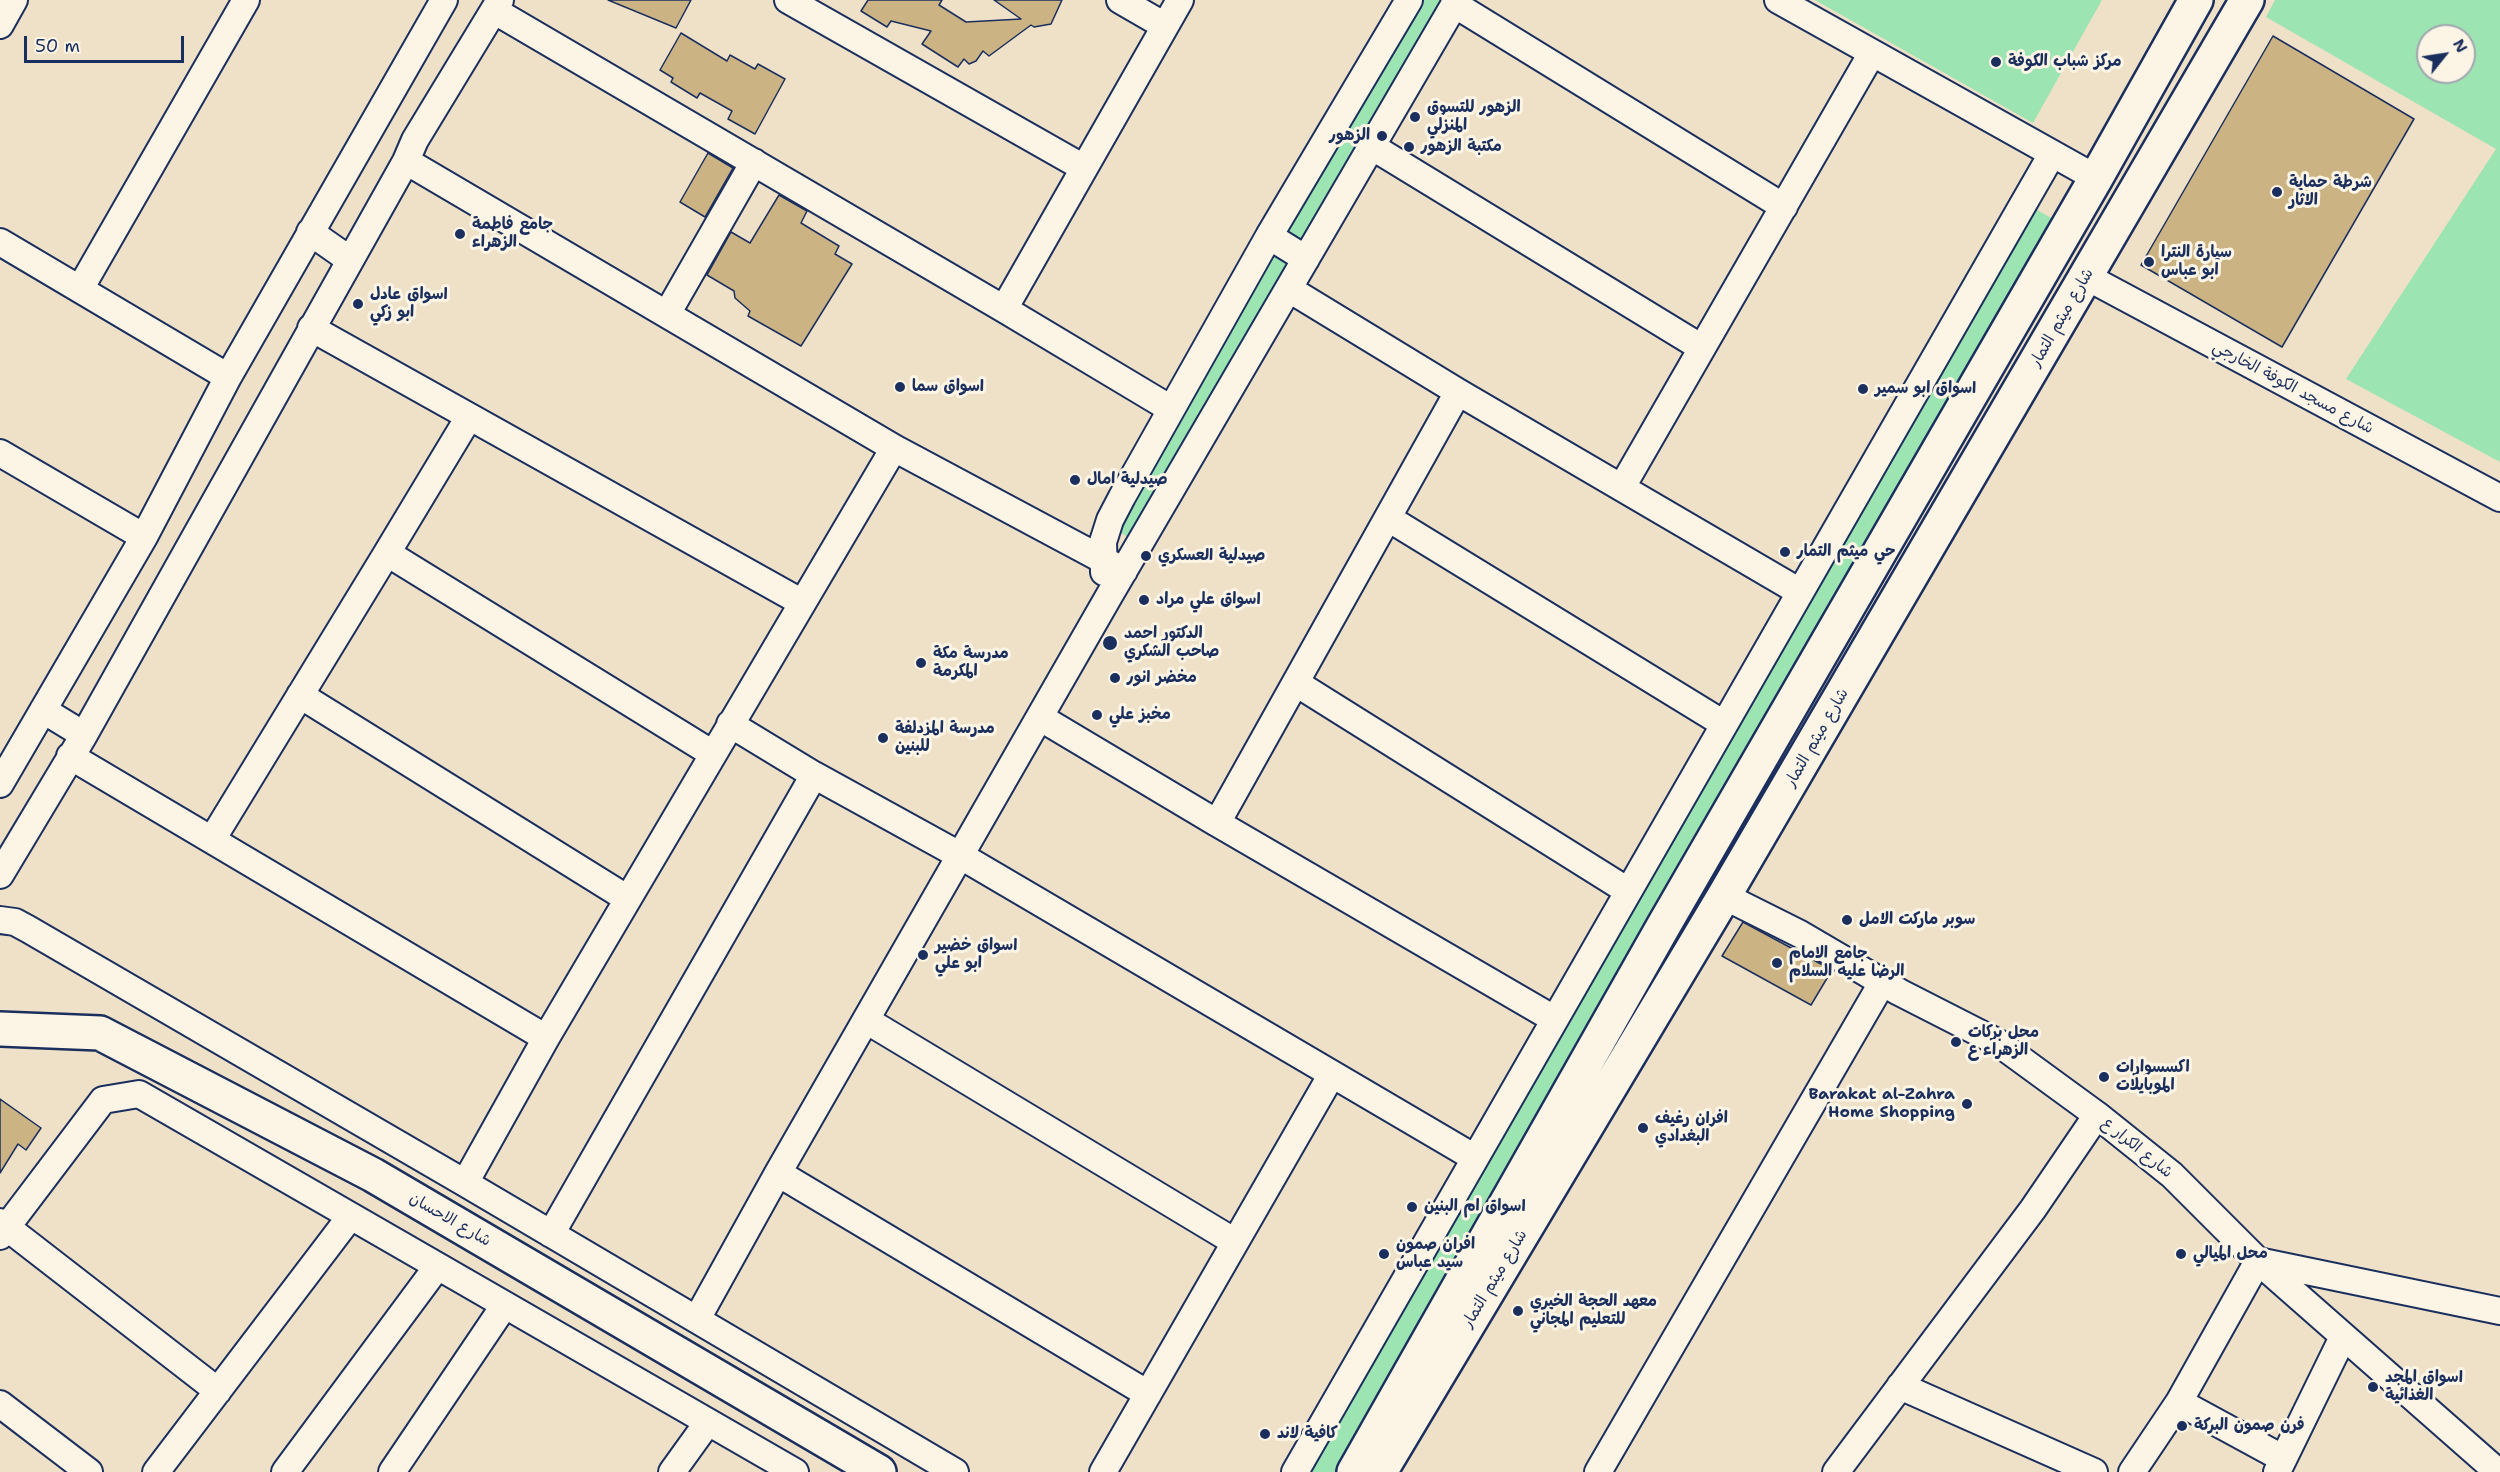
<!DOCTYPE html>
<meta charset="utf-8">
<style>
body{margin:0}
#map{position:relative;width:2500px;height:1472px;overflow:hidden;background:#eee1c8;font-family:"Shantell Sans",sans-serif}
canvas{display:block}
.north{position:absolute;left:2416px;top:24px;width:60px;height:60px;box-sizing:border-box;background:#fcf5e5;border:2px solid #a2a6af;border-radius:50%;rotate:60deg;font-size:16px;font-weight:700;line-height:24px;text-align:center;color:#1b2f5e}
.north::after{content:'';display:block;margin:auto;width:21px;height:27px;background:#1b2f5e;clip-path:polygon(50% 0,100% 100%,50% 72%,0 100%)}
.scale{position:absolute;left:24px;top:36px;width:160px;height:27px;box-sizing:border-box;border:3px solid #1b2f5e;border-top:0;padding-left:8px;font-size:18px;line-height:21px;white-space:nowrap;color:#1b2f5e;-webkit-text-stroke:4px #fcf5e5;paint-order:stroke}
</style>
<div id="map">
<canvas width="2500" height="1472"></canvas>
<div class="north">N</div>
<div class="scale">50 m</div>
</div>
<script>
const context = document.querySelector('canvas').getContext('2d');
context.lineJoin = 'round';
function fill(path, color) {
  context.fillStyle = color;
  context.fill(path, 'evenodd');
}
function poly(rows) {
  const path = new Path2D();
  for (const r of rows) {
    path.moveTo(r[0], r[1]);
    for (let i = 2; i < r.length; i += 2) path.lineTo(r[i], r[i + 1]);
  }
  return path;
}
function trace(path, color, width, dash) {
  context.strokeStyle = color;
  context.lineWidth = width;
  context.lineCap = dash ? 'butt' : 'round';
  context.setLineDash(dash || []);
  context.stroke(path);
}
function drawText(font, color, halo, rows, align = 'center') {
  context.font = font + ' "Shantell Sans","Playpen Sans Arabic",sans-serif';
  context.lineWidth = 6;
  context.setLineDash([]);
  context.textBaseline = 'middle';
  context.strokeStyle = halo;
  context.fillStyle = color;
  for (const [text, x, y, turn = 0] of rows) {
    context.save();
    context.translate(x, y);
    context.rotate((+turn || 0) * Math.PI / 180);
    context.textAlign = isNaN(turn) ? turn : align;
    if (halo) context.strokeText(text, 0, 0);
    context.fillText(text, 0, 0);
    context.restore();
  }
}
fill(poly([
 [1415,0,1451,0,1306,246,1280,230],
 [1815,0,2102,0,2033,123],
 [2275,0,2500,0,2500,462,2346,379,2496,149,2266,17],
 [2428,36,2464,36,2464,72,2428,72],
 [2030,206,2062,224,1343,1472,1302,1472],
 [1271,250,1294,263,1136,542,1113,528]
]), '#9ce4b2');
const building = poly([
 [608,0,691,0,676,28,608,0],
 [868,0,942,0,939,5,966,22,1021,19,994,0,1062,0,1051,24,1034,27,1031,25,989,56,983,51,976,61,969,64,964,59,958,67,922,44,931,31,891,21,887,27,861,11,868,0],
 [681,33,727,61,730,55,755,69,758,64,785,79,755,134,728,119,732,111,700,93,697,98,671,82,673,78,660,70,681,33],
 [2273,36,2414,119,2282,347,2141,265,2273,36],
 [708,153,733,168,705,217,680,202,708,153],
 [779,195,807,211,801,223,839,246,835,254,852,264,801,346,748,316,750,311,735,298,734,291,707,275,731,232,750,243,779,195],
 [1743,922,1832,970,1811,1005,1722,956,1743,922],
 [0,1099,41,1128,26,1150,18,1144,0,1173,0,1099]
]);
fill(building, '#ccb383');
trace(building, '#1b2f5e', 1.5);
const street = poly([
 [788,0,1084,168],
 [1120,0,1165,26],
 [1778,0,2096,178],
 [1454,4,1784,207],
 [495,11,1004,309,1171,409],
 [0,25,14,0],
 [1371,146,1702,348],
 [406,161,894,448,1124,571],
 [310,232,350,260],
 [1269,236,1306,259],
 [0,242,228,377],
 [2087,277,2500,498],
 [80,289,246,0],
 [1289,289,1458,392,1800,592],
 [1004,309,1180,0],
 [667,314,754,162],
 [311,328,801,602],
 [469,417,387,553,713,754],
 [0,453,144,537],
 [1622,487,1872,53],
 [1388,518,1724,724],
 [1104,572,1103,542,1110,520,1122,497,1269,236,1409,0],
 [1296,683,1628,891],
 [300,695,628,899],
 [43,710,84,735],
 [1041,718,1217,823,1458,392],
 [730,724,814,775,961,856,1475,1158],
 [70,756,546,1038],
 [0,784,144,537,228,377,444,0],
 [1217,823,1554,1019],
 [213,838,387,553],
 [0,875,84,735,406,161,415,140,500,0],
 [1724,896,1800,934,1899,992,1997,1042,2097,1115,2172,1175,2258,1261,2498,1472],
 [0,920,15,922,28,929,465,1183,955,1472],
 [866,1020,1235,1242],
 [778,1173,1148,1394],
 [465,1183,546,1038,894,448],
 [0,1222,218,1391],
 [551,1234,814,775],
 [0,1236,103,1100,139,1094,795,1472],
 [697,1319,778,1173,1109,596,1457,0],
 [1900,1386,2094,1472],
 [2179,1402,2282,1458],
 [0,1404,89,1472],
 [156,1472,350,1217],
 [285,1472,437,1267],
 [392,1472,504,1306],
 [672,1472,708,1422],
 [1103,1472,1332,1074],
 [1295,1472,2052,154],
 [1598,1472,1882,983],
 [1836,1472,2033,1209,2097,1115],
 [2132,1472,2179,1402,2258,1261,2500,1311],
 [2277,1472,2343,1337]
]);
const secondary = poly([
 [0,1029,100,1033,373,1175,879,1472],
 [1354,1472,1664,925,2096,178,2196,0],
 [1380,1472,1724,896,2247,0]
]);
trace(street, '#1b2f5e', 30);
trace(secondary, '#1b2f5e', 38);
trace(street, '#fcf5e5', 26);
trace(secondary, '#fcf5e5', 33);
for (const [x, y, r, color] of [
 [1996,62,6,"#1b2f5e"],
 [1415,117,6,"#1b2f5e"],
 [1382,136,6,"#1b2f5e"],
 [1409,147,6,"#1b2f5e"],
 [2277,192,6,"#1b2f5e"],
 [460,234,6,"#1b2f5e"],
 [2149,262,6,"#1b2f5e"],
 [358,304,6,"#1b2f5e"],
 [900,387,6,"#1b2f5e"],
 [1863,389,6,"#1b2f5e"],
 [1075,480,6,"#1b2f5e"],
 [1785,552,6,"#1b2f5e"],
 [1146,556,6,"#1b2f5e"],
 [1144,600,6,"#1b2f5e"],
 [1110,643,8,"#1b2f5e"],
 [921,663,6,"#1b2f5e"],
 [1115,678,6,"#1b2f5e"],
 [1097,715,6,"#1b2f5e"],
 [883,738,6,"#1b2f5e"],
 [1847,920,6,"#1b2f5e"],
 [923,955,6,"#1b2f5e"],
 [1777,963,6,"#1b2f5e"],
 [1956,1042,6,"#1b2f5e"],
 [2104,1077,6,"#1b2f5e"],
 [1967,1104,6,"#1b2f5e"],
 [1643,1128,6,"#1b2f5e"],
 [1412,1207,6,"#1b2f5e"],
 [1384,1254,6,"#1b2f5e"],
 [2181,1254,6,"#1b2f5e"],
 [1518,1311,6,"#1b2f5e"],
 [2373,1387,6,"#1b2f5e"],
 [2182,1426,6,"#1b2f5e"],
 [1265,1434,6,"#1b2f5e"]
]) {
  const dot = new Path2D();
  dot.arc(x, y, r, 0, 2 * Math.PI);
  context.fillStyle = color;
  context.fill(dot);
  trace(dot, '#fcf5e5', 2);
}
drawText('bold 16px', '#1b2f5e', '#fcf5e5', [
 ["مركز شباب الكوفة",2008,62],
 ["الزهور للتسوق",1427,108],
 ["المنزلي",1427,126],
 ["الزهور",1370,136,"right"],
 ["مكتبة الزهور",1421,147],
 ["شرطة حماية",2289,183],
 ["الاثار",2289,201],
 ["جامع فاطمة",472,225],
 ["الزهراء",472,243],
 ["سيارة النترا",2161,253],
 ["ابو عباس",2161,271],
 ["اسواق عادل",370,295],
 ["ابو زكي",370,313],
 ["اسواق سما",912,387],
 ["اسواق ابو سمير",1875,389],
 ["صيدلية امال",1087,480],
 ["حي ميثم التمار",1797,552],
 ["صيدلية العسكري",1158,556],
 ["اسواق علي مراد",1156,600],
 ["الدكتور احمد",1124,634],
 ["صاحب الشكري",1124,652],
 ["مدرسة مكة",933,654],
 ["المكرمة",933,672],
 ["مخضر انور",1127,678],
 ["مخبز علي",1109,715],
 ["مدرسة المزدلفة",895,729],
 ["للبنين",895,747],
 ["سوبر ماركت الامل",1859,920],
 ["اسواق خضير",935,946],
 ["ابو علي",935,964],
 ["جامع الامام",1789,954],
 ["الرضا عليه السلام",1789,972],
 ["محل بركات",1968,1033],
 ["الزهراء ع",1968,1051],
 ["اكسسوارات",2116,1068],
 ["الموبايلات",2116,1086],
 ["Barakat al-Zahra",1955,1095,"right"],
 ["Home Shopping",1955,1113,"right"],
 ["افران رغيف",1655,1119],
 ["البغدادي",1655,1137],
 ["اسواق ام البنين",1424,1207],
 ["افران صمون",1396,1245],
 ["سيد عباس",1396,1263],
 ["محل الميالي",2193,1254],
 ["معهد الحجة الخيري",1530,1302],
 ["للتعليم المجاني",1530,1320],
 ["اسواق المجد",2385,1378],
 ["الغذائية",2385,1396],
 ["فرن صمون البركة",2194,1426],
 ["كافية لاند",1277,1434]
], 'left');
drawText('16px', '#1b2f5e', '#fcf5e5', [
 ["شارع ميثم التمار",2062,318,-60],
 ["شارع مسجد الكوفة الخارجي",2293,388,28],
 ["شارع ميثم التمار",1817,738,-60],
 ["شارع الكرار ع",2137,1148,39],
 ["شارع الاحسان",450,1220,30],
 ["شارع ميثم التمار",1495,1279,-59]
]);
</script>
